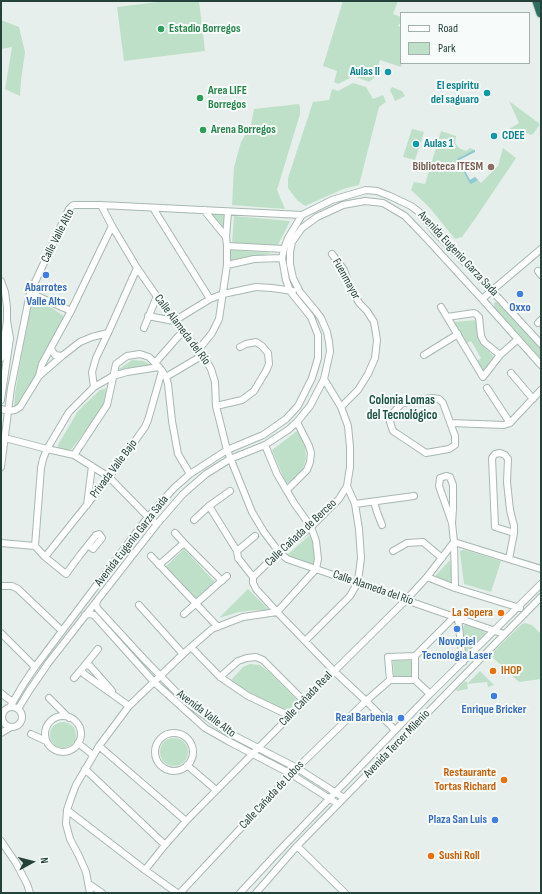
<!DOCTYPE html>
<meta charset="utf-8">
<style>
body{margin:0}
#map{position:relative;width:542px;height:894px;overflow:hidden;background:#e6efeb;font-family:"Sofia Sans Condensed",sans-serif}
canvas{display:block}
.frame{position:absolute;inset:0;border:2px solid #24423a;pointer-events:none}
.legend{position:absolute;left:400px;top:12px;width:130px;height:52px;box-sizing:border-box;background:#f7fbf9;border:1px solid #a3b1ad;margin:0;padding:5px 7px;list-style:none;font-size:12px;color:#24423a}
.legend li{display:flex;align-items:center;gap:8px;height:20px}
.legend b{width:20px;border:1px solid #a3b1ad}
.north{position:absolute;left:12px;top:842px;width:40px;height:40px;-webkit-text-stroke:3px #f7fbf9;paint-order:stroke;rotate:83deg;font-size:11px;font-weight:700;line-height:16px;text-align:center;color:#24423a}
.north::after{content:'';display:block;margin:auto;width:14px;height:18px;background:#24423a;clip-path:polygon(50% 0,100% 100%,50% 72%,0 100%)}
</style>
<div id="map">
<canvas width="542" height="894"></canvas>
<div class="frame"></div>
<ul class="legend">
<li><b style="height:5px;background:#fff"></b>Road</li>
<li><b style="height:11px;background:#bfe0c8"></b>Park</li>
</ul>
<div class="north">N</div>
</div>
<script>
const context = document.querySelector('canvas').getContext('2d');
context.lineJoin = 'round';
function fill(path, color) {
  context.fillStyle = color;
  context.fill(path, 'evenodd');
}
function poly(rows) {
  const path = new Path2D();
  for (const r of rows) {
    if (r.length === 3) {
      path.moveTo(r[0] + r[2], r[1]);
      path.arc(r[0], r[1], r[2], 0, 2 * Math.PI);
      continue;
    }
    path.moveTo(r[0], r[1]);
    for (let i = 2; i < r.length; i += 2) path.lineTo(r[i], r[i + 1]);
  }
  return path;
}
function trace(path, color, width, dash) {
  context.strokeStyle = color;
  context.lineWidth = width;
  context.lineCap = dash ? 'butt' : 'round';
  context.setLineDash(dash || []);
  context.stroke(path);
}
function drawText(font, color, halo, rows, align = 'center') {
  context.font = font + ' "Sofia Sans Condensed",sans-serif';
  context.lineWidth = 4;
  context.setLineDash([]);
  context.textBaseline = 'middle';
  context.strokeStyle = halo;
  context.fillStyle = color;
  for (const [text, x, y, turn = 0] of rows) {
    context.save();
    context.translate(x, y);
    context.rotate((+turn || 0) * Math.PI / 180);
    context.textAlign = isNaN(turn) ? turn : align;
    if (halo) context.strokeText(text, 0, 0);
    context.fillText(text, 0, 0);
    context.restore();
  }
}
fill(poly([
 [166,1,199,1,205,51,124,61,117,7],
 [343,1,398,1,393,14,401,17,401,24,399,24,398,26,401,27,401,63,402,63,401,67,380,60,376,76,369,82,354,76,338,84,334,82,337,71,323,66],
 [1,20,19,27,25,52,21,80,20,96,5,89,12,47,1,49],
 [353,83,366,87,373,99,383,95,386,102,379,107,359,185,343,189,305,206,297,200,288,188,288,178,313,102,329,100,332,89,338,91],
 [392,87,402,91,405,96,395,101,390,90],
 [509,101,540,124,533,134,531,135,525,132,518,133,508,132,509,129,519,123],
 [299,104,300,107,300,114,277,190,285,209,232,205,234,167,241,142,251,125,254,109],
 [412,129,424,132,415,160,403,157],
 [441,131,456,136,455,143,459,148,466,151,470,148,475,150,475,152,459,160,470,180,475,177,481,183,498,166,503,148,516,158,477,216,462,237,455,239,429,207,411,190,414,182,425,184],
 [208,212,226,214,225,230],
 [234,216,290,221,278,245,269,247,232,244],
 [229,250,272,253,228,263],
 [35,301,52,308,65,317,23,400,18,407,14,407,15,393,31,303],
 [497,301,500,303,541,349,541,359,494,307,494,303],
 [476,320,479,341,496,359,483,373,477,361,481,358,471,341,467,343,454,322],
 [132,360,143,361,153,365,120,372,119,369],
 [106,388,104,406,70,451,57,448,59,443,78,411,100,390],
 [297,431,305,444,306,458,303,469,291,482,286,483,272,450],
 [312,533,315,567,288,558,287,555],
 [184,549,215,582,198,601,164,568],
 [462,550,465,550,501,561,491,592,464,584,460,553,460,551],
 [450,560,453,583,435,576],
 [248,589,268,609,268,611,256,610,239,612,219,618],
 [525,623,532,625,541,634,541,679,519,682,490,655,522,624],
 [465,624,468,624,483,630,486,634,467,653,466,653,465,651,463,628],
 [413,660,414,679,394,680,393,661],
 [250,664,260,665,269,672,299,702,291,712,254,696,231,680,243,667],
 [480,671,494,685,488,687,487,682,467,684,468,689,457,691,456,690,465,681,468,683],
 [63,735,13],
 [174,752,14]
]), '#bfe0c8');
fill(poly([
 [474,150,475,150,475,152,459,160,470,180,475,177,478,180,471,184,469,182,463,170,458,165,459,163,457,159]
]), '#8ec9d4');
const minor = poly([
 [101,205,112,226,137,268,174,321,203,355,211,369,215,382,216,406,227,450,252,512,264,532,279,552,287,559,504,634],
 [153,208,210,299],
 [204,210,226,237],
 [227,246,284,249],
 [332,254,344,270,351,290,360,304,367,311,374,322,377,340,375,358,368,374,358,390,341,407],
 [227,265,254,259,282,258],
 [538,271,541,275],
 [1,281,5,292,7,307,7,321,1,358],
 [30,293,71,311],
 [482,299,541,249],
 [441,307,483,377,500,355,518,339],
 [148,316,174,321,210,299,223,294,256,287,272,288,293,291],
 [447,317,474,313,476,314,479,317,481,336,484,342,500,355],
 [538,323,541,320],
 [144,328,157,296],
 [51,349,55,355,62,356],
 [199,349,212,333,219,319,227,265,227,246,226,237,228,212],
 [424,355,458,334],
 [155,363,183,331],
 [511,373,533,399],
 [39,376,42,364,71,311,112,226],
 [166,377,203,355],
 [324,379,341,407,348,426,350,447,350,467,347,486,339,499,311,527,279,552,253,577,253,583,256,589,277,612,334,671,366,701,395,730],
 [94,387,92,372,96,358,108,333,137,268],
 [487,388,510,423],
 [433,398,439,399,443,403,455,436,455,445,449,449,426,453,393,431,390,422,393,413,401,404,416,400,433,398],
 [1,400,10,338,7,321],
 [216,406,242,400,254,391,266,371,269,364,268,353,262,346,256,342,246,344,240,347],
 [1,409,9,411,15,410,20,407,39,376,62,356,80,342,92,337,108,333],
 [451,423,504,425,510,423,541,390],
 [5,438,47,449,74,455,109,477,148,517,157,524],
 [265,445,277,474,294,503,311,527,316,541,318,559,316,569,277,612],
 [74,455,107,405,116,364,127,356,140,354,149,357,159,367],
 [1,467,11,388,30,293,69,209,72,206,74,205,101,205,302,215],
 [287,490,307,470,310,462,311,453,309,446,297,422],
 [374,502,377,512,382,525],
 [355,504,414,496],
 [87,505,92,466],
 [209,506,237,551,238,558,253,577],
 [194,520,209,506,230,491],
 [452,523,453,509,453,485,450,477,446,476,440,478,439,486,452,523,454,542,455,588],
 [175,533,184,543,222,581],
 [454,542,541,569],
 [1,543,35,546,45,557,66,574,80,555,96,535,99,534,102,538,93,549,88,545],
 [35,546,41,468,43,459,47,449,69,412,94,387,113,376,127,372,159,367,162,371,166,377,168,384,172,421,178,454,190,474],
 [237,551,255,536],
 [393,551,407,543,423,542,442,558],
 [151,556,217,626],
 [45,557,109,477,145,427,148,420,162,371],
 [509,559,514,533,514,526,510,510,507,482,508,459,505,455,500,453,495,454,492,458,495,527,514,533],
 [159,565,184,543],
 [427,577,455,588,520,608],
 [1,586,12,586,18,589,62,631],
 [97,601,96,605,98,609,144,659,185,701,229,733,297,768,344,798],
 [139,605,183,654],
 [184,614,227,576],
 [85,615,90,614,94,615,154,682,205,728,228,741,291,774,338,804],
 [458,618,463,662],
 [1,633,35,667],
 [305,641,350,596,358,582,361,558,359,529,355,504,347,486],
 [191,647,220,677,248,696,290,716],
 [415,656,415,680,390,680,388,657,415,656],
 [415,656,454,617],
 [85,665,90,666,112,691],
 [81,670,84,674,129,706],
 [220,677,238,661,247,658,256,657,263,660,304,701],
 [74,678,81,670,98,649],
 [415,680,430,694],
 [1,693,7,698,13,702],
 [49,698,69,718],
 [10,707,23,685,35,667,62,631,148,517,174,488,190,474,227,450,263,435,286,419,298,406,312,378,318,358,318,335,311,317,290,291,286,280,282,258,284,249,288,238,302,215,332,200,366,190,377,191,390,196,411,206,419,212,435,232,492,291,541,344],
 [12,717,10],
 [18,709,29,691,49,662,157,524,183,494,206,474,230,459,265,445,288,430,297,422,310,406,324,379,330,352,329,342,327,332,321,318,315,310,300,292,293,278,290,264,290,252,292,242,302,228,317,217,343,205,365,201,383,203,405,216,427,239,482,299,541,365],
 [63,734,18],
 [1,733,11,727],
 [174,752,19],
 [31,734,46,741],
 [78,743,93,755],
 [99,746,186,821],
 [187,765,216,790],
 [85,769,165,845],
 [67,810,145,870,177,893],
 [1,841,16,863,27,884,30,893],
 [297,846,345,893],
 [145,870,165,845,186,821,290,716,304,701,406,600,427,577,454,542],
 [89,884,102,893],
 [90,893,86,872,79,856,70,839,66,824,67,810,71,798,76,785,99,746,129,706,183,654,212,629,243,617,277,612],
 [180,893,297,768,366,701,390,680],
 [240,893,279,851,430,694,541,584],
 [256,893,297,846,444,696,541,597]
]);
const highway = poly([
 [537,1,541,13]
]);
trace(minor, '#a8b8b2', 8);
trace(highway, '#c2cac8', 11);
trace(minor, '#fff', 6);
trace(highway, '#2f6f62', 9);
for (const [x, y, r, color] of [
 [161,29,4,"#2e9e5b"],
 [388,72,4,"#0f9aa8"],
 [487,93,4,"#0f9aa8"],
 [200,98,4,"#2e9e5b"],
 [203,130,4,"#2e9e5b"],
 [494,136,4,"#0f9aa8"],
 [416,144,4,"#0f9aa8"],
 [491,167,4,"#8d6e63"],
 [46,275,4,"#3f7fe0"],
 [520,294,4,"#3f7fe0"],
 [501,613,4,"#e8710a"],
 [457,629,4,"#3f7fe0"],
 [493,671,4,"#e8710a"],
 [494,696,4,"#3f7fe0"],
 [401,718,4,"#3f7fe0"],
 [504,780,4,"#e8710a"],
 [495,820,4,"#3f7fe0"],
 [431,856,4,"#e8710a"]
]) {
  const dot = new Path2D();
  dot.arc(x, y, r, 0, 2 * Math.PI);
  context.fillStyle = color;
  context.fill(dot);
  trace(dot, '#f7fbf9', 1.5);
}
drawText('bold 12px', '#27864d', '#f7fbf9', [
 ["Estadio Borregos",169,29],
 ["Area LIFE",208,91],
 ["Borregos",208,105],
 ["Arena Borregos",211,130]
], 'left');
drawText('bold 12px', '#0d838f', '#f7fbf9', [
 ["Aulas II",380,72],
 ["El espíritu",479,86],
 ["del saguaro",479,100],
 ["CDEE",502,136,"left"],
 ["Aulas 1",424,144,"left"]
], 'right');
drawText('bold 12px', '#785e54', '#f7fbf9', [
 ["Biblioteca ITESM",483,167]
], 'right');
drawText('12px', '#24423a', '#f7fbf9', [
 ["Calle Valle Alto",58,236,-63],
 ["Avenida Eugenio Garza Sada",458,254,47],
 ["Fuenmayor",346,279,61],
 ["Calle Alameda del Río",182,330,53],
 ["Privada Valle Bajo",114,469,-53],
 ["Calle Cañada de Berceo",301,533,-43],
 ["Avenida Eugenio Garza Sada",132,541,-52],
 ["Calle Alameda del Río",373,588,19],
 ["Calle Cañada Real",306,699,-46],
 ["Avenida Valle Alto",206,714,37],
 ["Avenida Tercer Milenio",397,744,-46],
 ["Calle Cañada de Lobos",272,795,-47]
]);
drawText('bold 12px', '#366cbe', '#f7fbf9', [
 ["Abarrotes",46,288],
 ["Valle Alto",46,302],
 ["Oxxo",520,308],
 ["Novopiel",457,642],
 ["Tecnologia Laser",457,656],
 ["Enrique Bricker",494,710],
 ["Real Barbenia",393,718,"right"],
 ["Plaza San Luis",487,820,"right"]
]);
drawText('bold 12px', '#c56008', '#f7fbf9', [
 ["La Sopera",493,613],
 ["IHOP",501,671,"left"],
 ["Restaurante",496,773],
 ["Tortas Richard",496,787],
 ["Sushi Roll",439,856,"left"]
], 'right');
drawText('bold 13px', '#1f5548', '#f7fbf9', [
 ["Colonia Lomas",402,401],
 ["del Tecnológico",402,416]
]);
</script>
